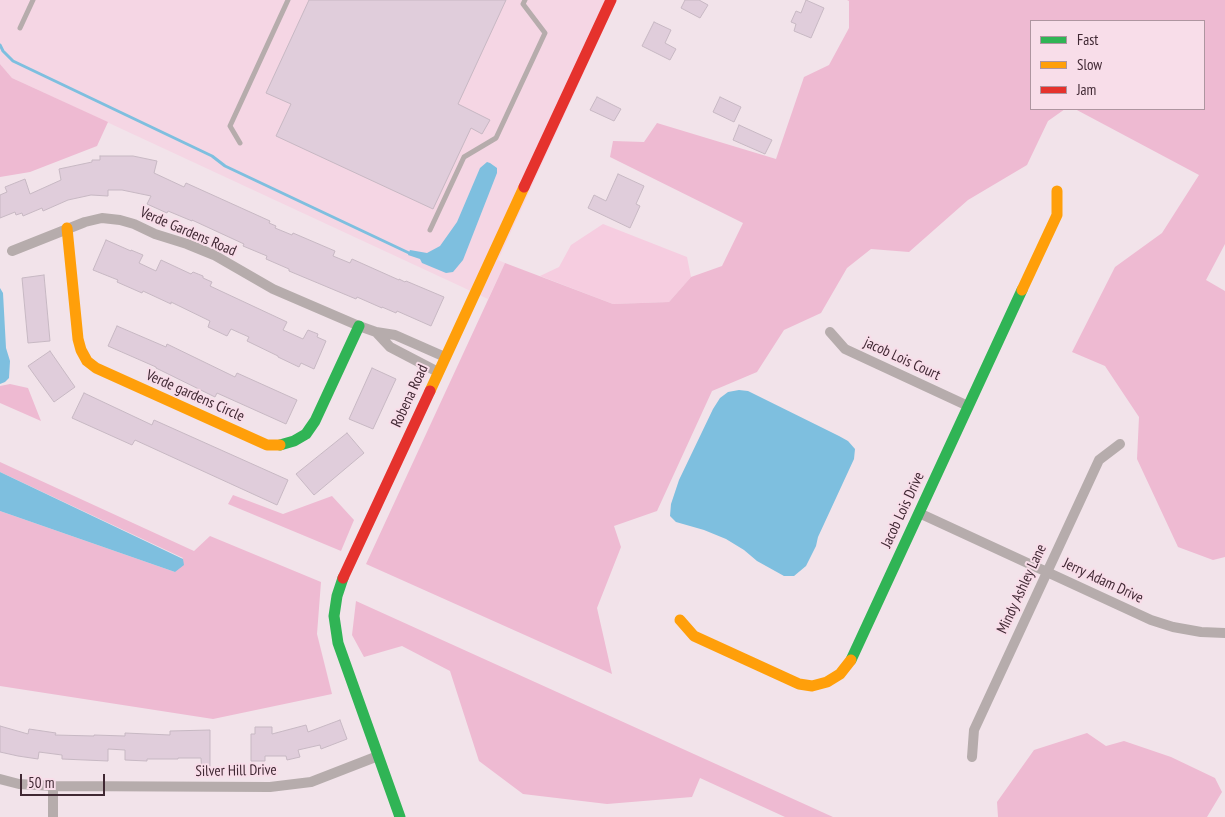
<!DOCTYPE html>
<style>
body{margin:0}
#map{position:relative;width:1225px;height:817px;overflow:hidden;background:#f2e3ea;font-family:"PT Sans Narrow",sans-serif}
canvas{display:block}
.legend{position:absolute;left:1030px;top:20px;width:175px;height:90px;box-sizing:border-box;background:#f8dde9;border:1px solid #ae95a0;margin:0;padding:6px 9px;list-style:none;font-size:15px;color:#402833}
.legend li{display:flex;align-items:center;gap:10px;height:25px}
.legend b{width:25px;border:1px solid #ae95a0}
.scale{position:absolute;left:20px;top:774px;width:85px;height:22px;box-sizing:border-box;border:2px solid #402833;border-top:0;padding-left:6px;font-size:15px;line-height:18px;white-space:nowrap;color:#402833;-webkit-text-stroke:4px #f8dde9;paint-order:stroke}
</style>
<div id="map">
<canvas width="1225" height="817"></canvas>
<ul class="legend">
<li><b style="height:6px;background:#30b455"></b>Fast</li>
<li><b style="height:6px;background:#ff9f0a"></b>Slow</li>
<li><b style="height:6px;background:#e5322d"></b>Jam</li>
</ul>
<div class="scale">50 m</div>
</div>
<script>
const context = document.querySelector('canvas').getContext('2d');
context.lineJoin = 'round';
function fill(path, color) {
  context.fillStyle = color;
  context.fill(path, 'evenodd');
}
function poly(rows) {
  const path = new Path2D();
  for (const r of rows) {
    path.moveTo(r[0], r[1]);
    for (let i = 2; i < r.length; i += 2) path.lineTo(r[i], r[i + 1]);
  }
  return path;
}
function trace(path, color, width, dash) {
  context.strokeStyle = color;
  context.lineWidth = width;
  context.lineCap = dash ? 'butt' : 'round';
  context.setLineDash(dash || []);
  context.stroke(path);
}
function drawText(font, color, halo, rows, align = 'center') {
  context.font = font + ' "PT Sans Narrow",sans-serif';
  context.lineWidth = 4;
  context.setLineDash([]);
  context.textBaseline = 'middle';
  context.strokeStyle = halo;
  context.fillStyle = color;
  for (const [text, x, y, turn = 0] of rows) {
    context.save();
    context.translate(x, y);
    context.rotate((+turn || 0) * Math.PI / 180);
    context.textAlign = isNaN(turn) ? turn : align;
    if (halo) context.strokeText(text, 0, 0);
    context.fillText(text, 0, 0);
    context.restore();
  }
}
fill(poly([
 [0,0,617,0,498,260,505,263,488,299,12,78,0,64]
]), '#f5d6e4');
fill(poly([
 [603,224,687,257,691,277,669,302,613,304,540,276,559,267,571,245]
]), '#f6cde0');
fill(poly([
 [847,0,1225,0,1225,244,1206,280,1225,291,1225,557,1213,560,1178,547,1137,459,1139,417,1105,366,1072,352,1115,267,1162,233,1199,175,1075,109,1204,109,1204,21,1031,21,1031,109,1065,109,1048,121,1027,165,968,200,909,252,871,249,847,268,821,313,784,330,757,372,712,391,657,511,614,526,621,547,597,608,612,674,366,564,505,263,613,304,669,302,691,277,722,266,743,223,610,157,613,141,644,142,657,123,776,159,804,77,829,65,849,28,849,1],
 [0,64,12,78,108,122,97,146,30,172,0,177],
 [10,384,28,388,41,421,0,403,0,386],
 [0,462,194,551,210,536,321,582,317,634,332,694,213,719,0,686,0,511,175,572,183,558,0,472],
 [233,495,283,514,332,496,354,520,341,551,228,504],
 [356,601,833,817,785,817,700,778,692,797,607,804,523,794,479,761,450,671,402,646,364,657,352,635],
 [1087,733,1106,746,1124,741,1171,757,1215,778,1222,792,1207,817,998,817,997,802,1034,750]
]), '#eebad2');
fill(poly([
 [487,162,490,163,497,168,497,173,463,260,453,272,446,273,422,263,420,259,408,255,410,250,427,253,440,246,457,222,480,168],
 [0,288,3,293,6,348,10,361,9,378,5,382,0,384],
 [739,390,748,391,839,436,848,441,855,449,854,459,818,537,816,546,806,566,794,576,784,576,757,561,744,550,726,539,704,530,676,522,670,516,671,504,679,480,713,409,720,398,728,392],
 [0,472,183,559,184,565,175,572,0,511]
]), '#7ebfdf');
trace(poly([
 [0,45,3,51,13,61,212,156,225,166,409,253]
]), '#7ebfdf', 3);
const building = poly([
 [309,0,506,0,458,104,490,120,482,134,471,128,433,209,276,136,291,104,266,93,309,0],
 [685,0,699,0,708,5,700,18,681,8,685,0],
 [806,0,824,8,811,38,794,31,796,24,791,22,796,11,801,13,806,0],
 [654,22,671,30,665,43,676,49,670,60,642,46,654,22],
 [597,97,621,109,614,121,590,110,597,97],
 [720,97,741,107,734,122,713,112,720,97],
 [739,125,772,140,765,154,733,140,739,125],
 [100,156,133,156,157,161,154,173,184,187,186,183,270,221,269,223,276,226,275,228,292,235,293,233,335,251,333,256,350,263,352,259,399,280,399,279,405,282,406,281,444,297,431,326,397,311,396,313,382,307,382,308,357,297,356,299,289,271,289,269,266,259,267,256,243,246,244,244,192,220,192,221,168,211,167,213,147,204,151,196,122,190,108,190,108,196,91,195,68,200,43,211,42,208,23,216,22,213,16,215,15,212,0,218,0,195,7,192,5,187,25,179,30,194,61,180,59,169,92,162,92,160,100,160,100,156],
 [618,174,644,186,636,204,640,206,630,228,588,208,594,195,606,201,618,174],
 [106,240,131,251,131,250,143,255,139,263,156,271,161,260,191,274,193,272,203,276,203,278,212,282,210,286,287,322,283,330,303,339,308,330,318,334,317,337,326,341,314,369,301,363,299,367,278,357,278,356,247,341,249,337,231,329,227,336,208,327,210,321,171,302,171,304,143,291,142,293,117,282,118,280,93,270,106,240],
 [44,275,50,341,28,343,22,278,44,275],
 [117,326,166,347,167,344,235,377,237,373,297,400,286,424,217,393,215,397,156,368,156,367,108,346,117,326],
 [50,351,75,387,54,402,28,366,50,351],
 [372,368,396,379,373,429,349,419,372,368],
 [84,393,152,425,154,420,288,480,277,505,135,440,132,445,72,418,84,393],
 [347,433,364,453,314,495,296,474,347,433],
 [340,720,347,739,321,749,320,745,298,750,300,757,287,760,286,756,265,756,265,761,251,761,251,734,255,734,255,727,272,727,272,734,306,725,308,732,340,720],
 [0,726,28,734,29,729,56,733,55,735,94,736,94,735,125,736,125,733,170,735,170,731,210,730,210,776,202,776,201,758,178,758,178,759,147,759,147,761,125,760,125,750,108,749,108,761,62,759,62,755,39,752,38,759,18,756,0,752,0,726]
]);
fill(building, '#e0cddb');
trace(building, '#c7b8c3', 1);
trace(poly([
 [20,28,33,0],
 [240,143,230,126,288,0],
 [430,230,464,157,496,138,545,33,523,4,525,0]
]), '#b6acac', 5);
trace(poly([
 [12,251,85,222,102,218,120,220,134,224,155,234,187,244,214,255,273,289,359,326,376,332,395,335,445,357],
 [376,332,390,347,438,372],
 [830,332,845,349,968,406],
 [919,513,1151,620,1173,627,1201,632,1225,633],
 [972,757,974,730,1099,460,1120,444],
 [0,779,19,784,53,786,270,787,311,782,378,756],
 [53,786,53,817]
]), '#b6acac', 10);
trace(poly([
 [280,445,294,441,306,434,315,421,359,326],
 [343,578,337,596,334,616,338,643,400,817],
 [851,660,1022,290]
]), '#30b455', 11);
trace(poly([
 [67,228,78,339,81,350,87,361,96,368,267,445,280,445],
 [1022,290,1057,215,1057,191],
 [430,391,524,187],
 [680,620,694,636,799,684,812,686,827,682,840,674,851,660]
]), '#ff9f0a', 11);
trace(poly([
 [524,187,611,0],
 [343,578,430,391]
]), '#e5322d', 11);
drawText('15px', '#402833', '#f8dde9', [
 ["Verde Gardens Road",188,232,23],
 ["jacob Lois Court",902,359,25],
 ["Verde gardens Circle",195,396,24],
 ["Robena Road",410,396,-65],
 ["Jacob Lois Drive",903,510,-65],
 ["Jerry Adam Drive",1103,581,25],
 ["Mindy Ashley Lane",1022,589,-65],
 ["Silver Hill Drive",236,771,-1]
]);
</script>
